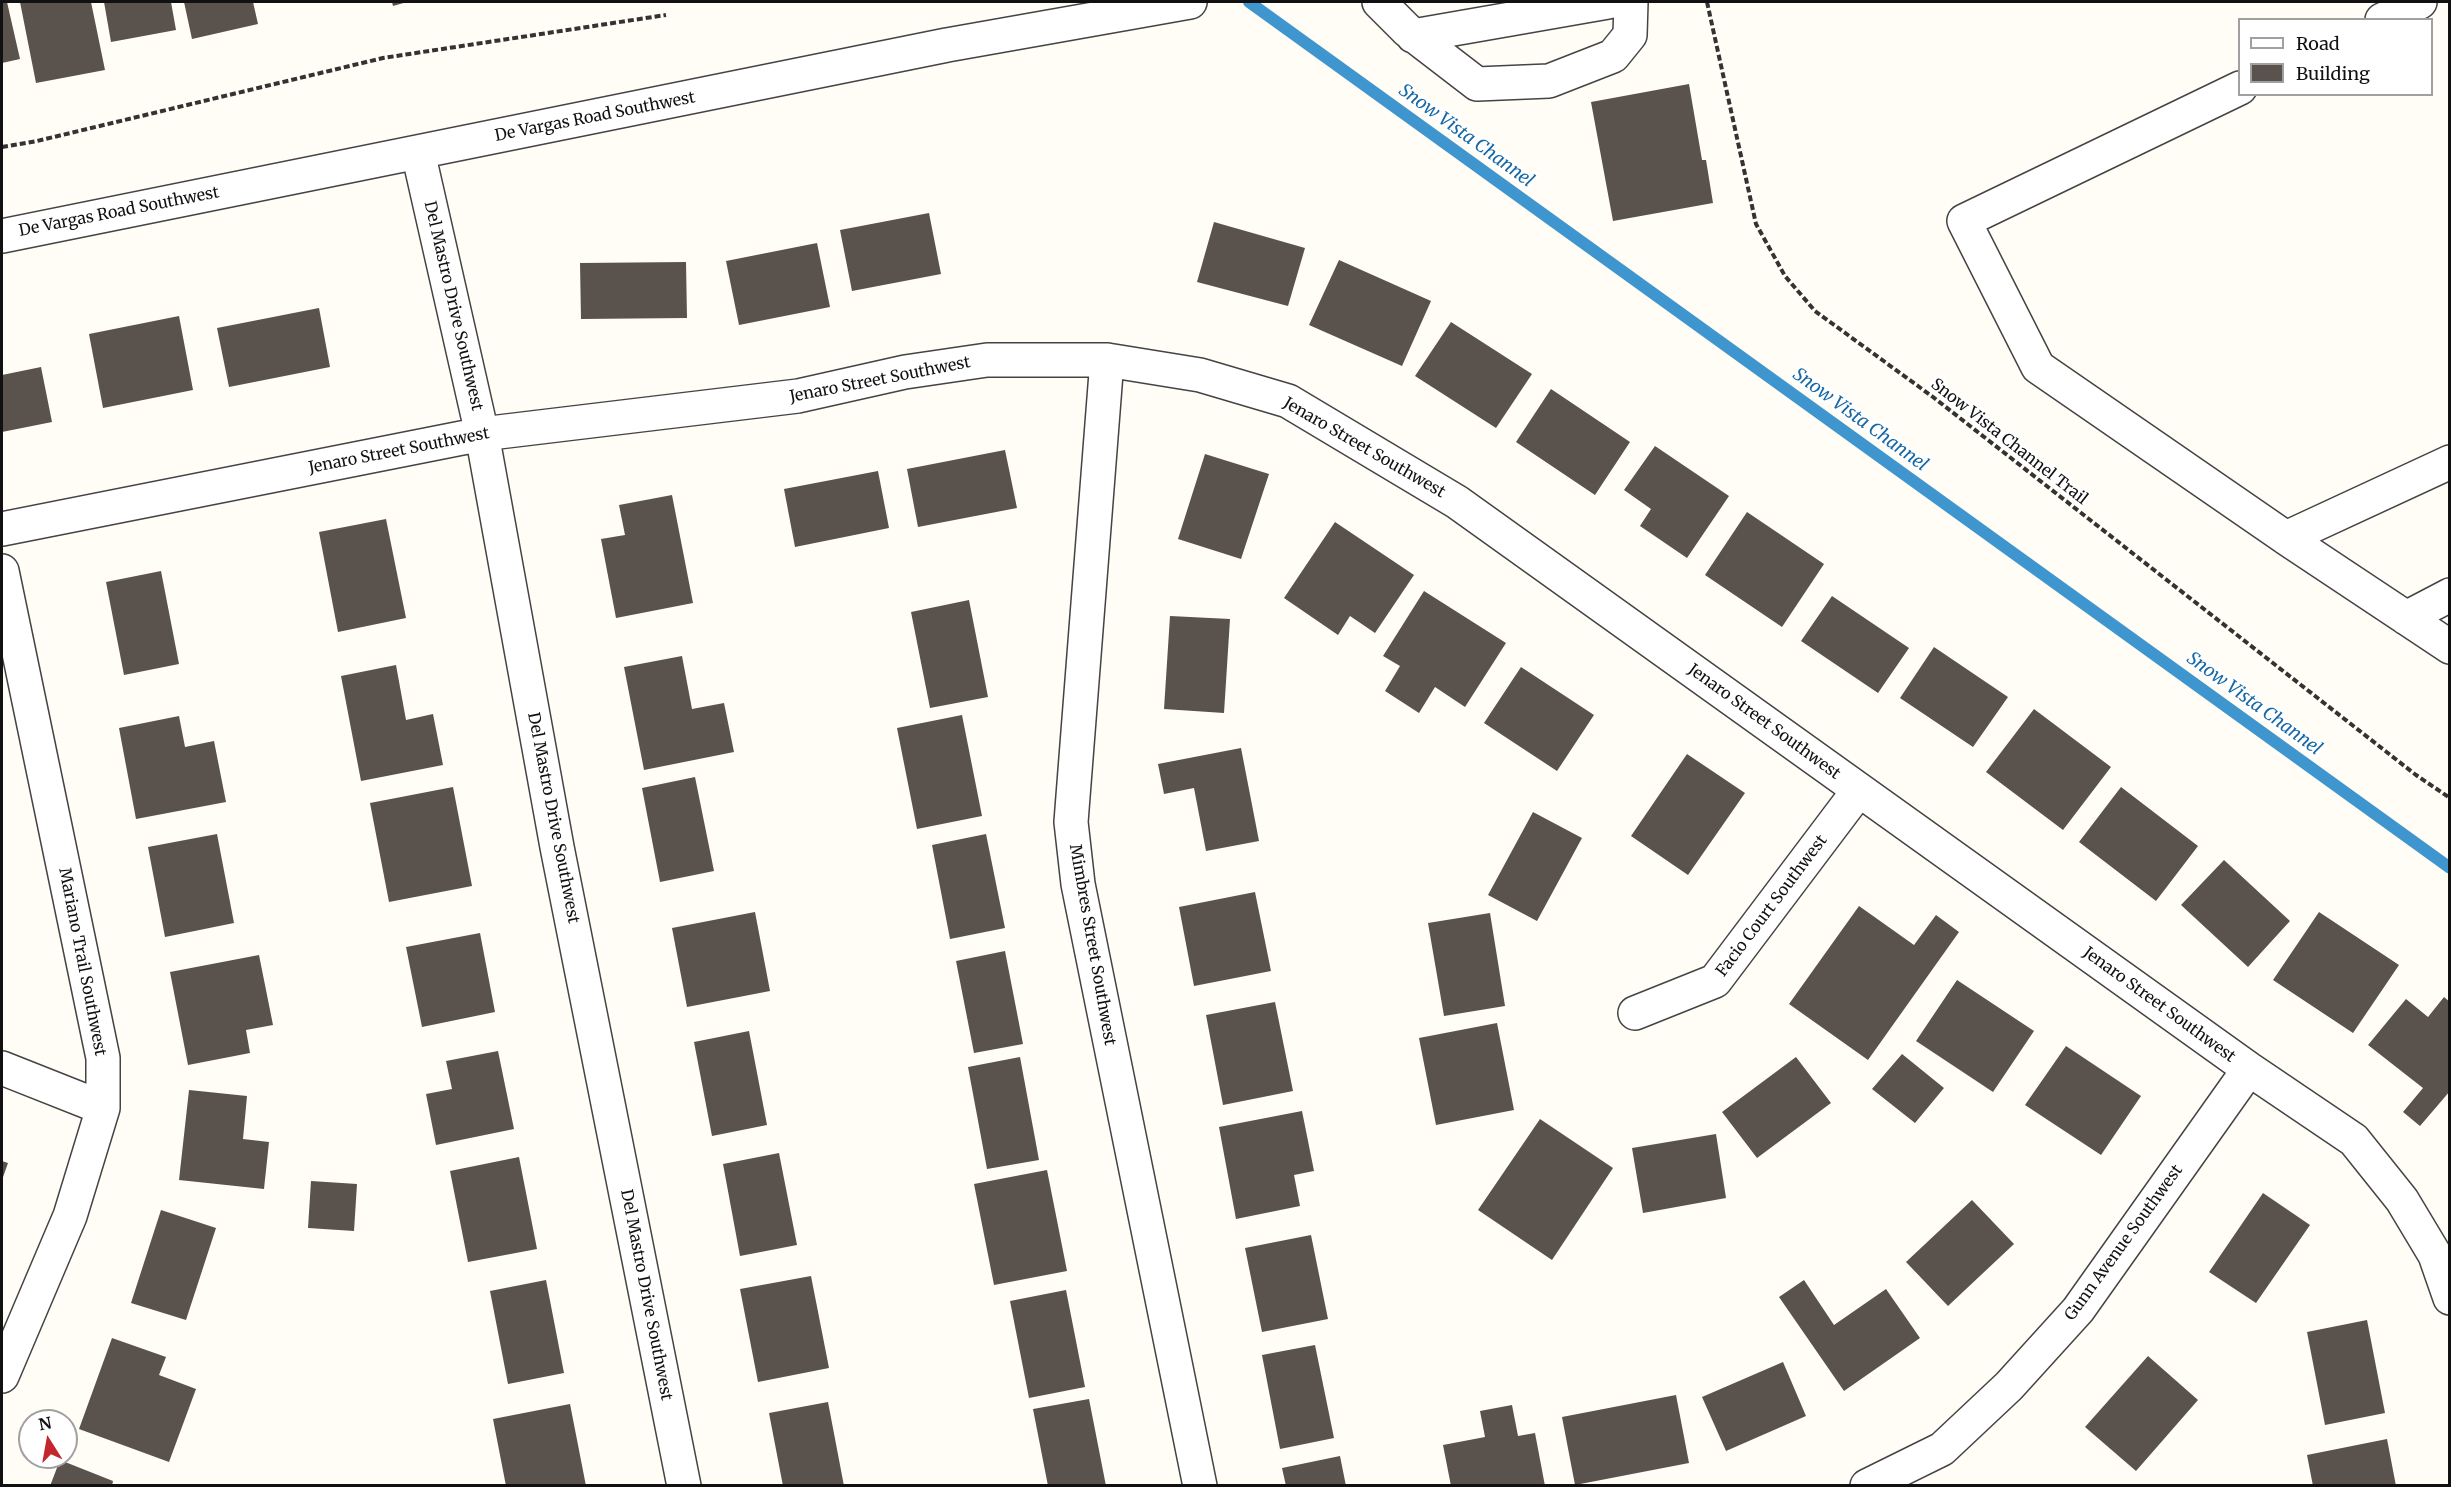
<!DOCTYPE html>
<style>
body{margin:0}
#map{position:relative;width:2451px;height:1487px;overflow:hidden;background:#fffdf5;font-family:Merriweather,serif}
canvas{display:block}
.frame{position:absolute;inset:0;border:3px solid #111;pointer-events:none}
.legend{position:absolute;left:2238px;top:18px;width:195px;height:78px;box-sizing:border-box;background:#fff;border:2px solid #a0a0a0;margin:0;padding:8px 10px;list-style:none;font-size:18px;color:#111}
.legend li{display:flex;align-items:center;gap:12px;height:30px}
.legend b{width:30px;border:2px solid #a0a0a0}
.north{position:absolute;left:18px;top:1409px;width:60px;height:60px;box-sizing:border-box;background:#fff;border:2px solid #a0a0a0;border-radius:50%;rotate:349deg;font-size:16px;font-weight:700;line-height:24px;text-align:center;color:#111}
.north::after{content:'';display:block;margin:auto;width:21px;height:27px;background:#c4262e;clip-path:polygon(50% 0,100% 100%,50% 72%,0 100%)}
</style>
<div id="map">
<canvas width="2451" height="1487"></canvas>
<div class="frame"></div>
<ul class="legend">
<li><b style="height:8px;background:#fff"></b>Road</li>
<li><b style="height:16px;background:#5a524d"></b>Building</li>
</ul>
<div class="north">N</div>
</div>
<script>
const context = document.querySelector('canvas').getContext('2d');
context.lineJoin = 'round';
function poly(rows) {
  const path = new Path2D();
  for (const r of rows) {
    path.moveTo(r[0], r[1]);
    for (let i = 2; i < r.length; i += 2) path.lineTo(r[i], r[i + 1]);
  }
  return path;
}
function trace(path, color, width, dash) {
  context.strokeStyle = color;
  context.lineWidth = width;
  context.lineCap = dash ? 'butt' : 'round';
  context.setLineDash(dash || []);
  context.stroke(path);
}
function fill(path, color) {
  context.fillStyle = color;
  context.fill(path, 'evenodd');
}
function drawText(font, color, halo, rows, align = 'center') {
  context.font = font + ' Merriweather,serif';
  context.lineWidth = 6;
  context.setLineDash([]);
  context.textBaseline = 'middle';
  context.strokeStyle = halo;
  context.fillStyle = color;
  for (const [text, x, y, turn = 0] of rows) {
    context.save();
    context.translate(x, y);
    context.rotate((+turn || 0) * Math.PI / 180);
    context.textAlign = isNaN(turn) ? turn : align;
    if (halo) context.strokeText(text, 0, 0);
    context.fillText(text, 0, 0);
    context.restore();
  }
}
trace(poly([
 [1249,2,2450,868]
]), '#3f96cf', 12);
fill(poly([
 [2,2,7,2,20,59,2,63],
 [20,2,91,2,105,70,36,83],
 [104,2,171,2,176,30,111,42],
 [184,2,253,2,258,24,192,39],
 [392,2,407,2,393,6],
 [1689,84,1702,160,1706,160,1713,203,1613,221,1591,102],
 [929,213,941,274,852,291,840,230],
 [1214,222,1305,248,1288,306,1197,282],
 [817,243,830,307,739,325,726,261],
 [1339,260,1431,301,1402,366,1309,325],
 [686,262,687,318,581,319,580,263],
 [319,308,330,367,229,387,217,328],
 [179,316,193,390,103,408,89,334],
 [1451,322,1532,374,1496,428,1415,376],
 [41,367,52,422,2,432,2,375],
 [1551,389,1630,442,1595,495,1516,442],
 [1655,446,1729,496,1687,558,1640,526,1651,509,1624,490],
 [1005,450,1017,508,918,527,907,469],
 [1205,454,1269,474,1241,559,1178,539],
 [878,471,889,528,795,547,784,489],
 [672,495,693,603,616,618,601,539,625,535,619,505],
 [1747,512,1824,564,1782,627,1705,575],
 [386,519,406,618,338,632,319,532],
 [1335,522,1414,575,1375,633,1350,616,1338,635,1284,598],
 [161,571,179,664,124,675,106,582],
 [1424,591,1506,643,1465,707,1435,687,1419,713,1385,691,1400,666,1383,656],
 [1832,596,1909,648,1878,693,1801,641],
 [969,600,988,697,930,708,911,612],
 [1170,616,1230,619,1224,713,1164,709],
 [1934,647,2008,697,1973,747,1900,698],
 [682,656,692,709,724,703,734,752,644,770,624,667],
 [396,665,406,720,433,714,443,765,361,781,341,676],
 [1521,667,1594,715,1557,771,1484,723],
 [2034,709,2111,767,2063,830,1986,772],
 [962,715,982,816,917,829,897,728],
 [179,716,185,747,214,741,226,802,136,819,119,728],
 [1241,748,1259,841,1206,851,1194,788,1164,794,1158,764],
 [1687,754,1745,793,1688,875,1631,836],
 [695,777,714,871,660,882,642,788],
 [453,787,472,886,389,902,370,803],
 [2121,787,2198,846,2156,901,2079,842],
 [1533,812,1582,838,1537,921,1488,895],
 [217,834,234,923,165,937,148,847],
 [986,834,1005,928,950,939,932,845],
 [2224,860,2290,921,2248,967,2181,905],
 [1255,892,1271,971,1194,986,1179,907],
 [1859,906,1914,945,1936,915,1959,932,1868,1060,1789,1004],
 [755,912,770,991,687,1007,672,928],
 [2319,912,2399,965,2353,1033,2273,980],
 [1490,913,1505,1006,1444,1016,1428,923],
 [480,933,495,1012,422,1027,406,947],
 [1005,951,1023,1044,974,1053,956,961],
 [259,955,273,1025,246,1030,250,1053,188,1065,170,972],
 [1957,980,2034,1031,1993,1092,1916,1041],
 [2444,997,2450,1002,2450,1091,2420,1126,2403,1112,2423,1088,2368,1045,2406,999,2428,1017],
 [1275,1002,1293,1091,1223,1105,1206,1015],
 [1497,1023,1514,1110,1436,1125,1419,1038],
 [749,1031,767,1125,712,1136,694,1042],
 [2066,1046,2141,1096,2101,1155,2025,1105],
 [498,1051,514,1129,436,1145,426,1094,452,1089,446,1061],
 [1902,1054,1944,1088,1915,1123,1872,1089],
 [1020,1057,1039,1160,987,1169,968,1067],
 [1796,1057,1831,1103,1757,1158,1722,1112],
 [189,1090,247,1096,243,1139,269,1142,264,1189,179,1180],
 [1302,1111,1314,1171,1294,1175,1300,1206,1236,1219,1219,1127],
 [1540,1119,1613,1168,1552,1260,1478,1210],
 [1716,1134,1726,1198,1643,1213,1632,1148],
 [779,1153,797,1245,740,1256,723,1164],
 [519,1157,537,1249,468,1262,450,1171],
 [2,1161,8,1163,2,1180],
 [1047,1170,1067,1271,994,1285,974,1184],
 [311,1181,357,1184,354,1231,308,1228],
 [2263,1193,2310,1225,2256,1303,2209,1272],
 [1972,1200,2014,1244,1948,1306,1906,1262],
 [161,1210,216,1228,186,1320,131,1303],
 [1311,1235,1328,1319,1262,1332,1245,1248],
 [811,1276,829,1368,758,1382,740,1289],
 [546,1280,564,1373,508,1384,490,1291],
 [1804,1280,1834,1325,1886,1289,1920,1338,1844,1391,1779,1297],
 [1066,1290,1085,1387,1029,1398,1010,1301],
 [2367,1320,2385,1413,2325,1425,2307,1332],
 [112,1338,166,1357,159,1375,196,1389,169,1462,79,1429],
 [1315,1345,1334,1438,1280,1449,1262,1355],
 [2148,1356,2198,1400,2136,1471,2085,1427],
 [1783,1362,1806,1416,1726,1451,1702,1397],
 [1676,1395,1689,1463,1575,1485,1562,1417],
 [1089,1399,1106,1486,1048,1486,1033,1409],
 [828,1402,844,1486,783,1486,769,1413],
 [570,1404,586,1486,506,1486,493,1419],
 [1512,1405,1518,1436,1535,1433,1545,1486,1451,1486,1443,1445,1485,1437,1480,1411],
 [2387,1439,2396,1486,2313,1486,2307,1455],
 [1340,1456,1346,1486,1286,1486,1282,1468],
 [60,1460,113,1481,112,1486,50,1486]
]), '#5a524d');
const minor = poly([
 [1379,2,1408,31,1477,84,1549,81,1613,56,1630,35,1631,2],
 [2382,20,2420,2],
 [1413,36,1608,2],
 [2240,88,1964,221,2038,367,2286,538,2450,462],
 [418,152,482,434,557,847,684,1486],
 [2,236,947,45,1190,2],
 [1107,360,1071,822,1078,884,1200,1486],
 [2,529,482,434,798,396,905,372,987,360,1107,360,1200,375,1288,401,1457,502,2249,1069,2354,1140,2402,1200,2435,1255,2450,1298],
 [2286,538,2450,647],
 [2,571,103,1058,103,1108,70,1216,2,1376],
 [2406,618,2450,595],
 [1635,1013,1715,981,1859,790],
 [2,1068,103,1108],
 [1867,1486,1942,1449,2009,1386,2078,1310,2249,1069]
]);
trace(minor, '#444', 36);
trace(poly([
 [1707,2,1756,224,1785,276,1815,311,1933,397,2416,775,2450,798],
 [2,147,37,141,383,58,666,15]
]), '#333', 4, [6, 3]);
trace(minor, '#fff', 33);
drawText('16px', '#111', '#fff', [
 ["De Vargas Road Southwest",595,117,-11],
 ["De Vargas Road Southwest",119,212,-11],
 ["Del Mastro Drive Southwest",453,306,77],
 ["Jenaro Street Southwest",880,380,-11],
 ["Snow Vista Channel Trail",2009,442,38],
 ["Jenaro Street Southwest",1364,448,30],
 ["Jenaro Street Southwest",399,451,-11],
 ["Jenaro Street Southwest",1764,722,36],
 ["Del Mastro Drive Southwest",553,818,79],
 ["Facio Court Southwest",1772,906,-53],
 ["Mimbres Street Southwest",1092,945,80],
 ["Mariano Trail Southwest",82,962,79],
 ["Jenaro Street Southwest",2159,1005,36],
 ["Gunn Avenue Southwest",2124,1243,-54],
 ["Del Mastro Drive Southwest",646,1295,79]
]);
drawText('italic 18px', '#1768a6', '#fff', [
 ["Snow Vista Channel",1466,136,36],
 ["Snow Vista Channel",1860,420,36],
 ["Snow Vista Channel",2254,704,36]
]);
</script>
